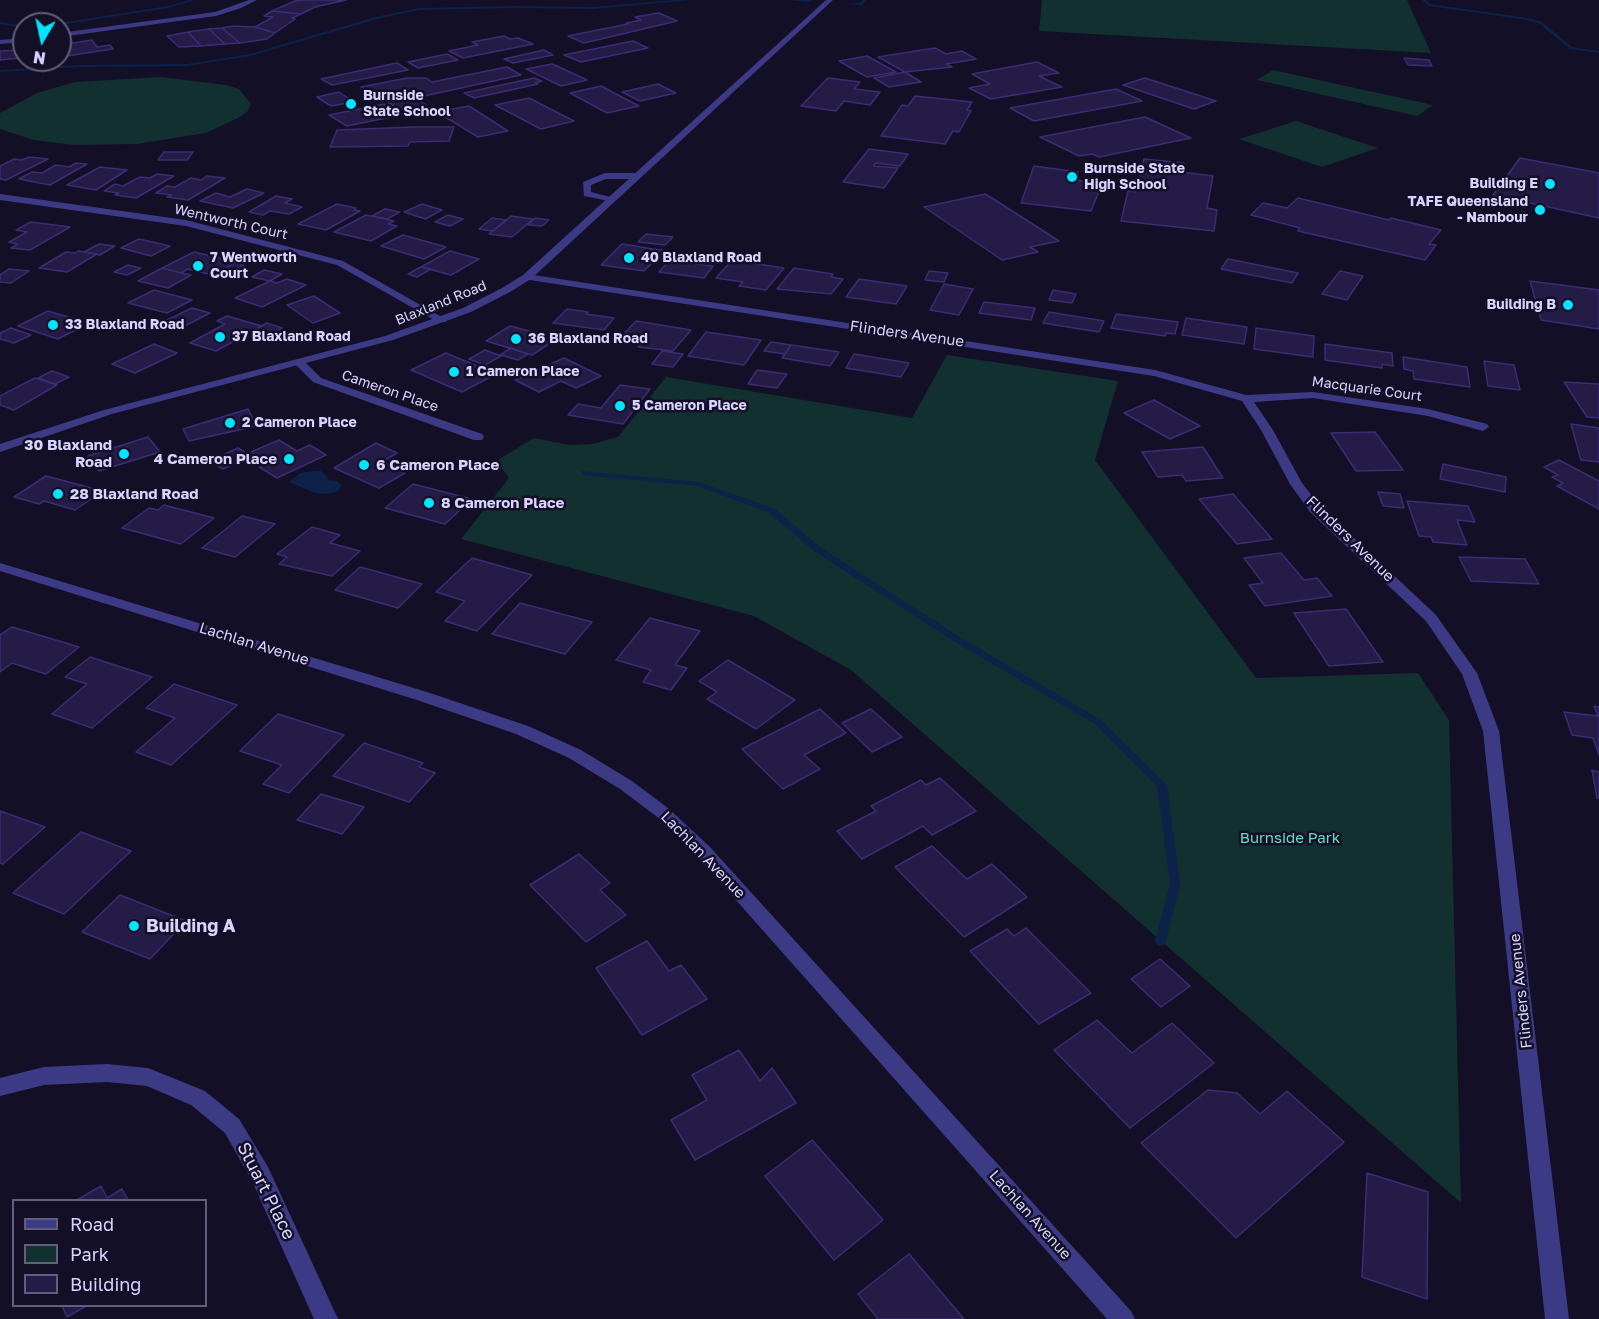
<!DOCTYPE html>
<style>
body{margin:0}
#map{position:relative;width:1599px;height:1319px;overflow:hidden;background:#130f26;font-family:"Golos Text",sans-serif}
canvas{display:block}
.legend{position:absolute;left:12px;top:1199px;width:195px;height:108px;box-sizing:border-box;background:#130f26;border:2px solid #625e7d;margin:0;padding:8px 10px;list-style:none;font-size:18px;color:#d9d4ff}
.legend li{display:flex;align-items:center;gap:12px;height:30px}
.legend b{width:30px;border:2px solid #625e7d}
.north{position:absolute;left:12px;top:12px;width:60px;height:60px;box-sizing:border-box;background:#130f26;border:2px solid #625e7d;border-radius:50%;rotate:189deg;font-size:16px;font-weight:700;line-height:24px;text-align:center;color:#d9d4ff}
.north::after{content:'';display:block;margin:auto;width:21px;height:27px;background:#00e5ff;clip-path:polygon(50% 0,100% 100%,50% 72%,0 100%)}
</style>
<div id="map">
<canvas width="1599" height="1319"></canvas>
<ul class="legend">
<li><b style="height:8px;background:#3d3a85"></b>Road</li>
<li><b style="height:16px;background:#12302f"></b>Park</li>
<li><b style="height:16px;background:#241b47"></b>Building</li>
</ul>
<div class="north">N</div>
</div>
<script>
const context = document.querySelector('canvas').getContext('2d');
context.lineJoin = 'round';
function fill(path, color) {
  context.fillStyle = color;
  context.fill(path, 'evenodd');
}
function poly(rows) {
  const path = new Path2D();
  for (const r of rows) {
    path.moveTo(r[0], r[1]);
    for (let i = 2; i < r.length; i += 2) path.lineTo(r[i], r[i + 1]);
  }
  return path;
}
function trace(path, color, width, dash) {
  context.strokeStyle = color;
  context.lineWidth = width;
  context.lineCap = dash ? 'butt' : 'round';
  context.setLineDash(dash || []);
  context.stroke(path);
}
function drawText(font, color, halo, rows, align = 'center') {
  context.font = font + ' "Golos Text",sans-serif';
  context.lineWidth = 5;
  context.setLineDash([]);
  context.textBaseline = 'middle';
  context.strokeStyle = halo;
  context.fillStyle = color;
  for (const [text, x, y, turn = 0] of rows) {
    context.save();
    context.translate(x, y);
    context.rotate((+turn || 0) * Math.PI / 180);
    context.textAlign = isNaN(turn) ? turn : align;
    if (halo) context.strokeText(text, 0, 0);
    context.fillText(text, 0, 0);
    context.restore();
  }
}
fill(poly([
 [1042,0,1407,0,1431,53,1039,31],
 [1273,70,1433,105,1417,116,1257,80],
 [161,77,226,85,239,89,251,104,248,111,238,118,206,133,137,144,74,145,34,140,0,129,0,113,37,93,75,82],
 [1296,121,1378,148,1322,167,1239,139],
 [947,355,1118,381,1095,460,1256,678,1418,673,1449,720,1461,1203,851,670,754,616,461,539,509,478,496,461,534,438,569,445,592,444,618,437,666,377,912,418]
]), '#12302f');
fill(poly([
 [313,471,321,471,327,476,328,480,337,481,342,485,337,492,327,494,315,493,289,482,300,473]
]), '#0c2248');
fill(poly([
 [189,0,195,0,168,8,60,25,54,24,168,6,189,0],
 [674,0,690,0,593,9,515,8,419,10,377,19,251,56,187,66,80,67,0,72,0,70,80,65,187,64,250,54,375,17,419,8,515,6,593,7,674,0],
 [787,0,811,0,812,1,810,2,787,0],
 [863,0,867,0,862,5,848,4,860,3,863,0],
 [1422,0,1426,0,1430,4,1529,18,1542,22,1572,47,1599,51,1599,53,1570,49,1540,24,1527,20,1429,6,1422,0],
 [0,22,24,26,24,28,0,24,0,22],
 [581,471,699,482,775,509,820,547,958,636,1101,720,1167,785,1180,884,1165,944,1161,946,1157,944,1155,941,1170,884,1157,786,1095,724,952,640,814,551,769,513,698,486,584,475,581,475,581,471]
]), '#0c2248');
const building = poly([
 [304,0,346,0,315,7,301,14,272,11,295,1,304,0],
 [272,11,301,14,292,18,295,19,275,33,255,27,273,17,264,16,272,11],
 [659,13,677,21,584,43,568,36,628,24,626,23,641,20,635,17,659,13],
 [233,26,255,27,275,33,267,39,240,43,222,28,233,26],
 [222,28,240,43,225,44,209,29,222,28],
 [209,29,225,44,201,46,188,32,209,29],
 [188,32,201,46,179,47,167,36,188,32],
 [504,36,510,39,518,38,533,44,463,58,449,51,478,45,472,42,504,36],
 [92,40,97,47,110,45,113,49,60,57,60,45,92,40],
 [633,41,648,48,581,62,564,55,633,41],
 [935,48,946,54,962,51,976,59,946,64,952,67,905,72,878,57,935,48],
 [24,50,21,58,0,60,0,51,24,50],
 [544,50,553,55,513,63,504,59,544,50],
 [447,54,458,60,418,68,408,62,447,54],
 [867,56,896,72,867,77,839,61,867,56],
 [1404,58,1429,60,1432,66,1408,65,1404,58],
 [1037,62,1059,73,1039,76,1062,87,991,99,969,88,990,84,972,74,1037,62],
 [397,63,408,70,332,85,321,79,397,63],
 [552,64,557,66,587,80,561,86,526,69,552,64],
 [507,67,521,75,415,98,426,105,400,110,383,99,406,95,402,92,377,97,361,87,407,78,426,78,432,82,507,67],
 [905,72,921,82,889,87,874,78,905,72],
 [534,78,542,81,535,83,538,84,474,98,464,93,534,78],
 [828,78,860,82,854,89,880,92,870,105,844,101,836,111,801,106,828,78],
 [1145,78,1216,101,1194,109,1123,85,1145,78],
 [658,84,676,93,640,101,622,92,658,84],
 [601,86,639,106,607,113,570,93,601,86],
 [1116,89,1142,101,1034,121,1010,108,1116,89],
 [339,92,354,102,331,106,317,97,339,92],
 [915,96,972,102,967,110,971,111,959,132,953,131,945,144,881,136,902,105,908,106,915,96],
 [529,98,574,121,541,129,495,105,529,98],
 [384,104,401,115,347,126,329,115,384,104],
 [469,106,508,131,478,137,437,112,469,106],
 [1145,117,1191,138,1099,157,1092,154,1079,156,1040,137,1145,117],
 [414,127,454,127,449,141,410,142,408,146,330,147,337,130,414,127],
 [869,149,908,154,900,166,875,163,874,166,898,168,884,188,843,182,869,149],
 [164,152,193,152,187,160,158,160,164,152],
 [29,157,48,159,6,180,0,179,0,166,14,159,22,160,29,157],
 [1520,158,1599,173,1599,218,1493,195,1520,158],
 [1144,159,1184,163,1182,172,1213,176,1207,208,1217,210,1214,231,1121,221,1128,191,1136,192,1144,159],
 [76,163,87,164,50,185,19,179,32,172,42,173,56,165,69,167,76,163],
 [1034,166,1078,172,1076,180,1102,184,1091,211,1021,203,1034,166],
 [100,167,127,170,96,190,67,185,100,167],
 [157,174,174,176,136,198,115,195,119,193,104,191,115,184,123,186,140,177,150,178,157,174],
 [207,176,225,178,188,200,167,197,172,195,156,193,167,186,175,187,191,178,201,180,207,176],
 [247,189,264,193,233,208,200,201,216,193,230,197,247,189],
 [985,194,995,200,1059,241,1030,247,1038,252,1002,260,924,207,985,194],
 [276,196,292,199,285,203,302,207,289,214,270,211,263,215,249,212,276,196],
 [1298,198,1389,220,1391,218,1441,230,1429,244,1436,245,1425,260,1298,231,1300,228,1251,215,1263,203,1287,208,1298,198],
 [337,204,356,208,354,210,360,211,326,230,298,224,337,204],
 [422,204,442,210,425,219,404,212,422,204],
 [385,209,400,212,387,219,372,216,385,209],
 [366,215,394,221,388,224,397,226,371,241,334,232,366,215],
 [448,215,463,219,450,226,435,222,448,215],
 [511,216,533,219,512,237,489,234,511,216],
 [492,218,507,220,493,231,479,229,492,218],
 [535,218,549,220,542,226,528,225,535,218],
 [31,222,70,227,30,250,11,248,18,244,9,242,27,232,16,230,31,222],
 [646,234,673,237,665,245,638,242,646,234],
 [403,235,446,247,424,259,381,246,403,235],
 [139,239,170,246,151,256,121,248,139,239],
 [99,244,115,246,100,255,84,252,99,244],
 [622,244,653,249,644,257,656,259,644,271,601,265,622,244],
 [653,249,671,251,663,260,644,257,653,249],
 [78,251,97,254,67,272,39,268,66,252,75,253,78,251],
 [450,251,479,259,451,275,421,267,450,251],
 [194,252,237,262,213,275,188,269,181,273,162,268,194,252],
 [676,253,702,256,696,264,713,266,704,278,659,272,676,253],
 [1228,259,1298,273,1292,283,1221,269,1228,259],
 [732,260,784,268,766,290,739,286,743,282,716,278,732,260],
 [235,263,244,265,221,277,213,275,235,263],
 [128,265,141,268,127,275,114,272,128,265],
 [421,267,431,269,417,277,408,274,421,267],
 [162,268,181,273,191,275,168,288,138,281,162,268],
 [794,268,833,274,831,277,843,279,831,294,777,289,794,268],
 [9,269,29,271,11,283,0,282,0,275,9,269],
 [264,270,282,274,270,281,252,277,264,270],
 [929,271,948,273,944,282,925,280,929,271],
 [1340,271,1363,276,1347,300,1322,294,1340,271],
 [287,279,306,285,262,307,235,298,270,281,277,283,287,279],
 [859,279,907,286,896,304,846,297,859,279],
 [1530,281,1599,290,1599,329,1541,320,1530,281],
 [944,284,973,289,959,315,930,310,944,284],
 [154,290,192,300,167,313,128,303,154,290],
 [1053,290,1076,294,1072,303,1049,300,1053,290],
 [314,296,340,313,313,323,287,305,314,296],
 [984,302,1035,308,1031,320,979,313,984,302],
 [192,308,210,313,183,327,165,321,192,308],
 [567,309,588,312,586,314,614,318,604,330,553,323,567,309],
 [48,311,89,323,58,339,18,326,48,311],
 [1049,312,1104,321,1099,332,1043,323,1049,312],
 [1116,314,1178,322,1175,334,1166,333,1165,336,1111,328,1116,314],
 [227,316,262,326,216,351,190,343,225,324,217,321,227,316],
 [1186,318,1247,327,1244,344,1182,335,1186,318],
 [636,321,691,330,673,351,638,347,641,344,618,340,636,321],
 [267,323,282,328,266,337,251,332,267,323],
 [510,326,540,334,536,337,552,342,532,355,486,341,510,326],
 [11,328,31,335,14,343,0,339,0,333,11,328],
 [1256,328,1314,336,1313,357,1254,349,1256,328],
 [706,332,761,340,744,365,688,356,706,332],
 [771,342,791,345,785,354,764,351,771,342],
 [154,344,177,353,135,373,112,364,154,344],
 [1325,344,1392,353,1393,366,1382,364,1382,368,1325,360,1325,344],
 [791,345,839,352,830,366,782,358,791,345],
 [511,348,528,354,518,360,500,355,511,348],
 [485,350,501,356,485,365,469,359,485,350],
 [662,351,683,354,673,367,652,364,662,351],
 [446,353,496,374,462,392,411,370,446,353],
 [854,354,909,363,901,377,846,368,854,354],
 [1403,357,1467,367,1470,387,1414,379,1413,371,1404,369,1403,357],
 [564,358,601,376,576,388,561,381,539,392,515,380,564,358],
 [1484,361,1514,365,1520,390,1488,386,1484,361],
 [757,370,787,374,777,388,748,384,757,370],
 [52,371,69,377,55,384,38,378,52,371],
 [35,378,57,385,14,410,0,405,0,396,35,378],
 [1564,382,1599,384,1599,418,1587,417,1564,382],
 [620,385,650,389,623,424,568,415,578,404,601,408,620,385],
 [1154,400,1200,426,1170,439,1124,413,1154,400],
 [248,409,257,426,189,441,183,429,248,409],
 [1571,424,1599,428,1599,462,1581,460,1571,424],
 [1375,432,1403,470,1356,471,1331,433,1375,432],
 [148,437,160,452,99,471,88,456,148,437],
 [279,440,297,451,310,445,326,455,277,478,259,467,267,463,251,452,279,440],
 [376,443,397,453,382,462,405,473,379,488,334,468,376,443],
 [1203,447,1223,478,1186,481,1182,475,1158,477,1142,452,1203,447],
 [238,448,251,456,223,469,209,461,238,448],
 [1559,460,1599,481,1599,509,1557,486,1563,483,1552,477,1558,475,1544,467,1559,460],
 [1443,464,1506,477,1505,492,1440,479,1443,464],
 [46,476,103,491,75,510,44,501,39,504,14,497,46,476],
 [413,484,472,499,445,524,385,508,413,484],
 [1378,492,1400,494,1404,508,1383,506,1378,492],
 [1233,494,1272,539,1237,544,1199,499,1233,494],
 [1407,501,1468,506,1475,522,1457,520,1467,545,1433,542,1431,537,1419,536,1407,501],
 [164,505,214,518,181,544,122,528,149,508,158,510,164,505],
 [242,516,275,524,235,557,202,548,242,516],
 [312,527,340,535,330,543,360,551,332,576,279,564,287,557,277,554,312,527],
 [1281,553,1304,580,1317,578,1332,596,1265,606,1249,585,1263,583,1244,558,1281,553],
 [1459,557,1525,559,1539,584,1471,581,1459,557],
 [472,558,532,575,477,631,445,621,465,601,436,592,472,558],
 [360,567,422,584,398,608,335,590,360,567],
 [520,603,592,622,565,654,492,634,520,603],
 [1346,609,1383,662,1329,666,1294,613,1346,609],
 [650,618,700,631,675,665,687,668,671,690,643,682,651,670,616,660,650,618],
 [12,627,79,647,46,674,12,663,0,672,0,635,12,627],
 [90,657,152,677,92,728,52,714,87,684,65,677,90,657],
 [728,660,795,700,756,729,707,699,717,692,699,681,728,660],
 [174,684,237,705,171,765,136,752,175,718,146,708,174,684],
 [1594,706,1599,707,1599,755,1593,738,1572,735,1564,712,1598,716,1594,706],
 [820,709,846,733,804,755,820,769,783,789,742,749,820,709],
 [871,709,902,737,872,752,842,723,871,709],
 [278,714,344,735,289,793,263,784,282,765,240,751,278,714],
 [364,743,423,763,419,767,435,773,409,802,333,776,364,743],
 [1592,770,1599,772,1599,798,1597,798,1592,770],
 [940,778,976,811,932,835,923,826,862,859,837,831,876,811,871,806,921,780,926,785,940,778],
 [321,794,364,807,342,834,297,820,321,794],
 [0,811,45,827,3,864,0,863,0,811],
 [81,832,131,851,64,914,13,893,81,832],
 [932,846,967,879,992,864,1027,897,964,937,895,867,932,846],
 [579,854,610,883,600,890,626,915,586,942,530,885,579,854],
 [120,895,186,921,150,959,82,932,120,895],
 [1026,928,1091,993,1039,1024,970,951,1007,929,1014,936,1026,928],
 [647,941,669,971,681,965,707,999,642,1035,596,968,647,941],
 [1160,959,1190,986,1161,1007,1131,979,1160,959],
 [1097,1020,1132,1053,1172,1023,1214,1063,1130,1128,1054,1050,1097,1020],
 [739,1050,760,1081,772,1068,796,1103,695,1160,671,1120,707,1100,692,1075,739,1050],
 [1208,1090,1237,1093,1260,1114,1287,1091,1344,1142,1236,1238,1141,1143,1208,1090],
 [812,1140,883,1220,834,1260,765,1176,812,1140],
 [1367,1173,1428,1192,1427,1299,1362,1277,1367,1173],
 [101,1186,107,1198,122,1189,128,1200,77,1200,101,1186],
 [909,1254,964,1319,878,1319,858,1294,909,1254],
 [62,1306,86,1306,67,1317,62,1306]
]);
fill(building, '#241b47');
trace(building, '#3b2d73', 1.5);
fill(poly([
 [249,0,257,0,241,8,216,16,60,37,60,33,215,12,249,0],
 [24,38,24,42,0,44,0,40,24,38],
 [605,173,638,173,642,176,638,179,606,179,591,185,591,192,614,198,614,202,584,196,583,182,605,173],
 [0,194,186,220,343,261,447,320,446,322,438,322,337,265,186,226,0,200,0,194],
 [527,274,1155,370,1246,395,1313,392,1428,409,1487,424,1489,427,1483,431,1428,416,1313,398,1254,402,1273,430,1302,483,1320,506,1436,615,1477,673,1499,731,1569,1319,1545,1319,1483,731,1462,674,1426,621,1310,512,1290,484,1261,430,1242,401,1154,376,523,279,522,277,527,274],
 [299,359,303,360,321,378,482,434,484,437,482,440,474,440,313,382,293,362,299,359],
 [0,563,427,692,528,726,581,750,632,781,668,808,709,846,1131,1311,1135,1319,1107,1319,697,856,656,816,620,789,569,758,516,734,417,700,0,571,0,563],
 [107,1064,148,1068,205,1091,239,1119,268,1167,338,1319,314,1319,252,1181,225,1133,191,1105,147,1086,107,1082,44,1085,0,1096,0,1078,44,1067,107,1064]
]), '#3d3a85');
fill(poly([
 [826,0,833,0,531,279,510,292,471,312,393,340,112,414,0,452,0,444,104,410,385,336,463,308,502,288,523,275,826,0]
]), '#3d3a85');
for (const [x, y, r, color] of [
 [351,104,6,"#00e5ff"],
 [1072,177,6,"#00e5ff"],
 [1550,184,6,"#00e5ff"],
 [1540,210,6,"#00e5ff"],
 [629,258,6,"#00e5ff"],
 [198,266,6,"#00e5ff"],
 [1568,305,6,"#00e5ff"],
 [53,325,6,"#00e5ff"],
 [220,337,6,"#00e5ff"],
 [516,339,6,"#00e5ff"],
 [454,372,6,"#00e5ff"],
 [620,406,6,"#00e5ff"],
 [230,423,6,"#00e5ff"],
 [124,454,6,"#00e5ff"],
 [289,459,6,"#00e5ff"],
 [364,465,6,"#00e5ff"],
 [58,494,6,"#00e5ff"],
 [429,503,6,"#00e5ff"],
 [134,926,6,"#00e5ff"]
]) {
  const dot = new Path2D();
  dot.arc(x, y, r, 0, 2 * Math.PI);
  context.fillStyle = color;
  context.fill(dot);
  trace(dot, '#130f26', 2);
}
drawText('bold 14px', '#d9d4ff', '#130f26', [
 ["Burnside",363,96],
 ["State School",363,112],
 ["Burnside State",1084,169],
 ["High School",1084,185],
 ["Building E",1538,184,"right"],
 ["TAFE Queensland",1528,202,"right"],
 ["- Nambour",1528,218,"right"],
 ["7 Wentworth",210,258],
 ["Court",210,274],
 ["40 Blaxland Road",641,258],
 ["Building B",1556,305,"right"],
 ["33 Blaxland Road",65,325],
 ["37 Blaxland Road",232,337],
 ["36 Blaxland Road",528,339],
 ["1 Cameron Place",466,372],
 ["5 Cameron Place",632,406],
 ["2 Cameron Place",242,423]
], 'left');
drawText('14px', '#d9d4ff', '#130f26', [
 ["Wentworth Court",231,222,13],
 ["Blaxland Road",441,303,-22],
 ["Macquarie Court",1367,389,8],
 ["Cameron Place",390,391,19]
]);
drawText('15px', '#d9d4ff', '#130f26', [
 ["Flinders Avenue",907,334,8],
 ["Flinders Avenue",1350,539,44],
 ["Lachlan Avenue",254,644,17],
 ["Lachlan Avenue",703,855,46],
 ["Flinders Avenue",1521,991,-96],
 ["Lachlan Avenue",1030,1215,48]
]);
drawText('bold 15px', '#d9d4ff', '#130f26', [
 ["30 Blaxland",112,445,"right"],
 ["Road",112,462,"right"],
 ["4 Cameron Place",277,459,"right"],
 ["6 Cameron Place",376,465],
 ["28 Blaxland Road",70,494],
 ["8 Cameron Place",441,503]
], 'left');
drawText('15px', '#5fe0c0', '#130f26', [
 ["Burnside Park",1290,838]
]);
drawText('bold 18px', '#d9d4ff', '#130f26', [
 ["Building A",146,926]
], 'left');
drawText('18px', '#d9d4ff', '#130f26', [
 ["Stuart Place",266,1191,63]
]);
</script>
